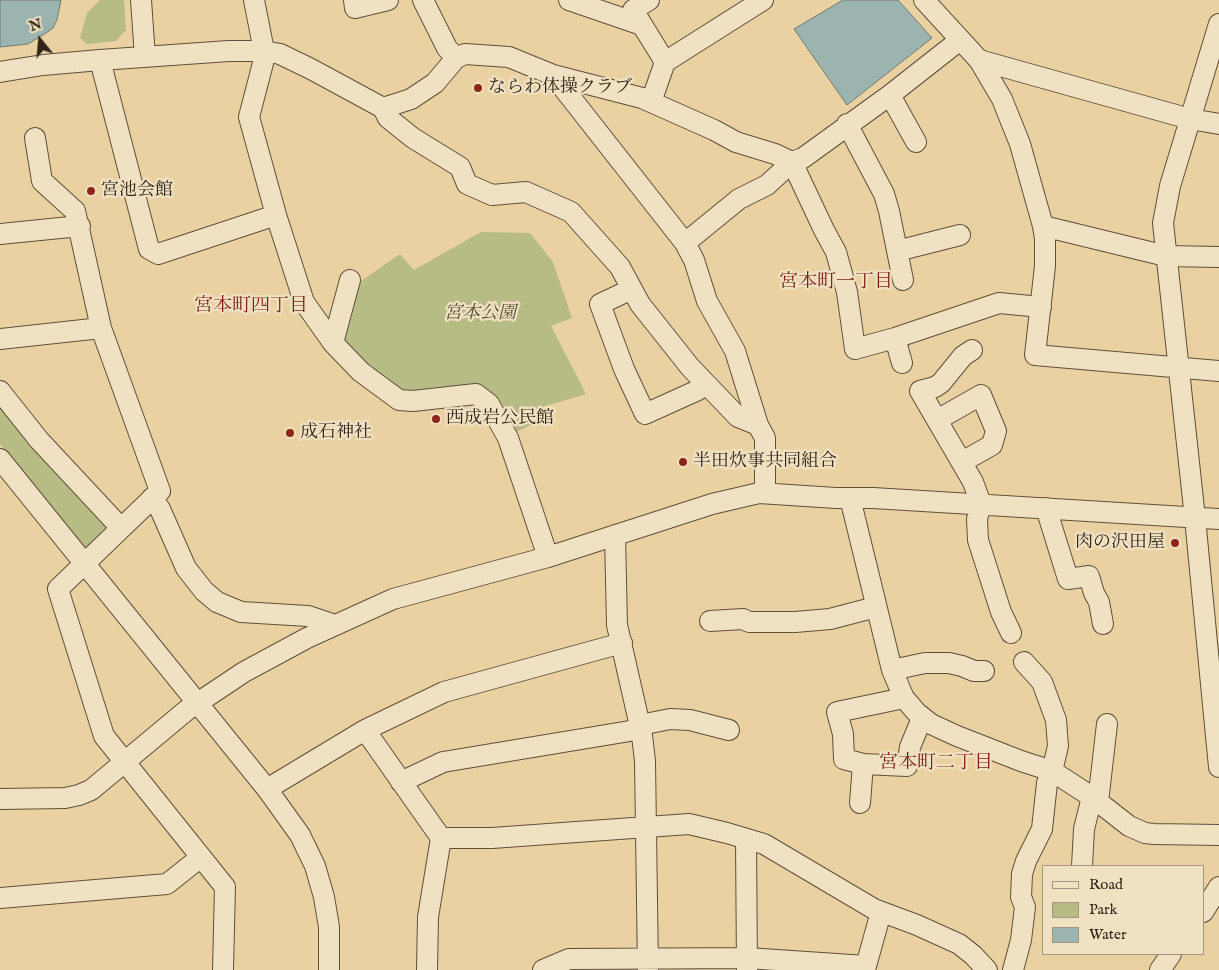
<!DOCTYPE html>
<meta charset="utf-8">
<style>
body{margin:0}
#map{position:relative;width:1219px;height:970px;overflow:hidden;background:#ead1a2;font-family:"IM FELL English",serif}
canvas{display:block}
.legend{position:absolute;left:1042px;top:865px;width:162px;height:90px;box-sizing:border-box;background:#f1e1c3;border:1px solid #a4957f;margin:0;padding:6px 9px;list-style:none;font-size:15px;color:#302418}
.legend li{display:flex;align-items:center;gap:10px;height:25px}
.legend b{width:25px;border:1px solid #a4957f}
.north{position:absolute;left:15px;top:15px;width:50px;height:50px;-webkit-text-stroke:4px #f1e1c3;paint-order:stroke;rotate:343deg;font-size:14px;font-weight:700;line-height:20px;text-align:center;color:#302418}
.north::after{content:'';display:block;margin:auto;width:18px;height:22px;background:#302418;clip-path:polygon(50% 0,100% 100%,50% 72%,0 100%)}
</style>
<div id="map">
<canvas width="1219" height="970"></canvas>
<ul class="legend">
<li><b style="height:6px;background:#f1e1c3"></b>Road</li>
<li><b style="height:14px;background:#b7bc85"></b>Park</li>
<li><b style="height:14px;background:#9cb4b0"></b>Water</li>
</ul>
<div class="north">N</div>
</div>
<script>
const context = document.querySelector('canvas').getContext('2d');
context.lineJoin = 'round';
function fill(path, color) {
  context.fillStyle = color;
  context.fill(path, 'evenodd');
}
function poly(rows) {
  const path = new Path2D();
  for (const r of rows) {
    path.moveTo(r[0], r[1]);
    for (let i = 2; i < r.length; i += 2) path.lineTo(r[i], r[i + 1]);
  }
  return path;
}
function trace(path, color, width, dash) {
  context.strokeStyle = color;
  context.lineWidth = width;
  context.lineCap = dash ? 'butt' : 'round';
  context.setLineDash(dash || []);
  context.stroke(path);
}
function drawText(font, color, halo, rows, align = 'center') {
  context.font = font + ' "IM FELL English","Noto Serif JP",serif';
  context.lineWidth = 4.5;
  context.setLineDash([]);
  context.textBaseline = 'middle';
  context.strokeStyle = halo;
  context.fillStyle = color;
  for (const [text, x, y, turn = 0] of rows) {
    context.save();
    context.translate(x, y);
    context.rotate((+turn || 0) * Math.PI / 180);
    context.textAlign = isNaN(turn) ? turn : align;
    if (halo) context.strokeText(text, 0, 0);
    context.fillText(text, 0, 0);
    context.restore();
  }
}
fill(poly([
 [100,0,124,0,126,30,116,41,87,44,80,38,87,13],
 [481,232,530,233,553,262,572,318,551,326,586,394,536,409,540,420,511,435,496,398,400,392,369,368,342,341,354,286,400,254,414,270],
 [0,404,108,524,108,530,88,548,84,549,0,444]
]), '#b7bc85');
const water = poly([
 [0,0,61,0,57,20,53,28,46,33,28,44,0,47,0,0],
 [843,0,898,0,932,38,847,105,794,29,843,0]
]);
fill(water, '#9cb4b0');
trace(water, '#717a73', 1);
const minor = poly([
 [141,0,145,57],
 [254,0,264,51,263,63,249,117,276,215,304,302,333,343,361,372,399,400,413,401,476,394,489,404,508,438,548,557],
 [354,0,355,8,388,0],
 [423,0,447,48,456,58],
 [569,0,642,25],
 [649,0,633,10,665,62,763,0],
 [924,0,979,60,1002,99,1020,144,1043,226,1045,239,1045,266,1035,355,1219,371],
 [1219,24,1170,186,1163,223,1195,518,1219,767],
 [100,60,149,249,158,254,276,215],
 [979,60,1190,119,1219,124],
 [0,72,43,65,100,60,229,51,264,51,280,54,311,69,383,108,411,99,435,83,456,58,465,54,509,57,553,75,642,98,714,130,736,142,775,154,792,162,824,230,836,252,847,292,855,349,895,338,999,303,1041,307],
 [553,75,685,243,694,260,707,301,735,351,758,425,765,438,765,492],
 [890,95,916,142],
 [651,102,665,62],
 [383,108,388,118,413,138,460,167,467,184,492,195,526,192,571,212,620,267,640,304,690,367,738,417,758,425],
 [847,124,884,194,889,211,903,280],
 [35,138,42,181,75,211,101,328,160,491,58,589,104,736,225,887,223,970],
 [1043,226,1166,256,1219,257],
 [0,234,80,226],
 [685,243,739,199,767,185,792,162,803,158,890,95,960,40],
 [897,251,960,235],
 [632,289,600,304,624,369,645,414,696,391,706,385],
 [895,338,902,363],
 [0,339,101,328],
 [333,343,350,280],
 [972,350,963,356,941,383,935,387,920,391,973,482,981,504,977,519,978,540,1001,612,1011,633],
 [0,391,39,440,121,528],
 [937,420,981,395,996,431,992,445,962,462],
 [0,459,267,789,300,835,315,866,324,897,329,927,329,970],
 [152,498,160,509,186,568,204,591,217,602,241,612,308,616,335,625],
 [850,498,892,670,904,698,917,713,931,724,957,736,1021,761,1052,771,1092,797,1129,826,1145,833,1154,834,1219,835],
 [1046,508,1068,579,1089,576,1094,593,1099,602,1103,624],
 [615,535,617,625,642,735,645,761,648,970],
 [710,621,743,619,749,622,795,622,830,619,876,607],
 [892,670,925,663,949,663,962,666,974,671,984,671],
 [904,698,837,712,843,734,844,759,863,764,907,766,910,747,922,718],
 [365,730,441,838,492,838,689,824,727,833,764,844,874,909,917,925,959,944,973,955,987,970],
 [401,782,443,762,630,731,650,723,670,719,690,720,729,730],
 [267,789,365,730,444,692,622,643],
 [0,799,65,798,79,795,91,790,187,710,244,672,307,638,393,599,548,557,712,504,759,493,836,498,873,498,1219,519],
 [1098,802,1107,724],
 [860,803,863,764],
 [746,839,747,970],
 [1082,866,1084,829,1092,797],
 [0,898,167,884,201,857],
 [1203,912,1219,887],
 [427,970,428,917,441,838],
 [543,970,569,959,747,958,866,966,881,912],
 [1013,970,1021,940,1025,907,1021,897,1022,874,1026,861,1042,829,1047,783,1053,767,1058,746,1056,720,1042,682,1024,662],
 [1160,970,1171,954]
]);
trace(minor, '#5e4f3a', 22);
trace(minor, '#f1e1c3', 20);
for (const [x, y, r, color] of [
 [478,88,5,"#8f2418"],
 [91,191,5,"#8f2418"],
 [436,419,5,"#8f2418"],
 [290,433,5,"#8f2418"],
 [683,462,5,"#8f2418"],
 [1175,543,5,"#8f2418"]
]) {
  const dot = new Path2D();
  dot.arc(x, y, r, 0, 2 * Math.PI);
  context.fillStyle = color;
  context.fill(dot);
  trace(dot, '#f1e1c3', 2);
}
drawText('18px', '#302418', '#f1e1c3', [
 ["ならわ体操クラブ",488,88],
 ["宮池会館",101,191],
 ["西成岩公民館",446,419],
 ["成石神社",300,433],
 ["半田炊事共同組合",693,462],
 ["肉の沢田屋",1165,543,"right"]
], 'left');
drawText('italic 18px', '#524a33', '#f1e1c3', [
 ["宮本公園",480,314]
]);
drawText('19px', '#7a1f14', '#f1e1c3', [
 ["宮本町一丁目",836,283],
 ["宮本町四丁目",251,307],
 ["宮本町二丁目",936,764]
]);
</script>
